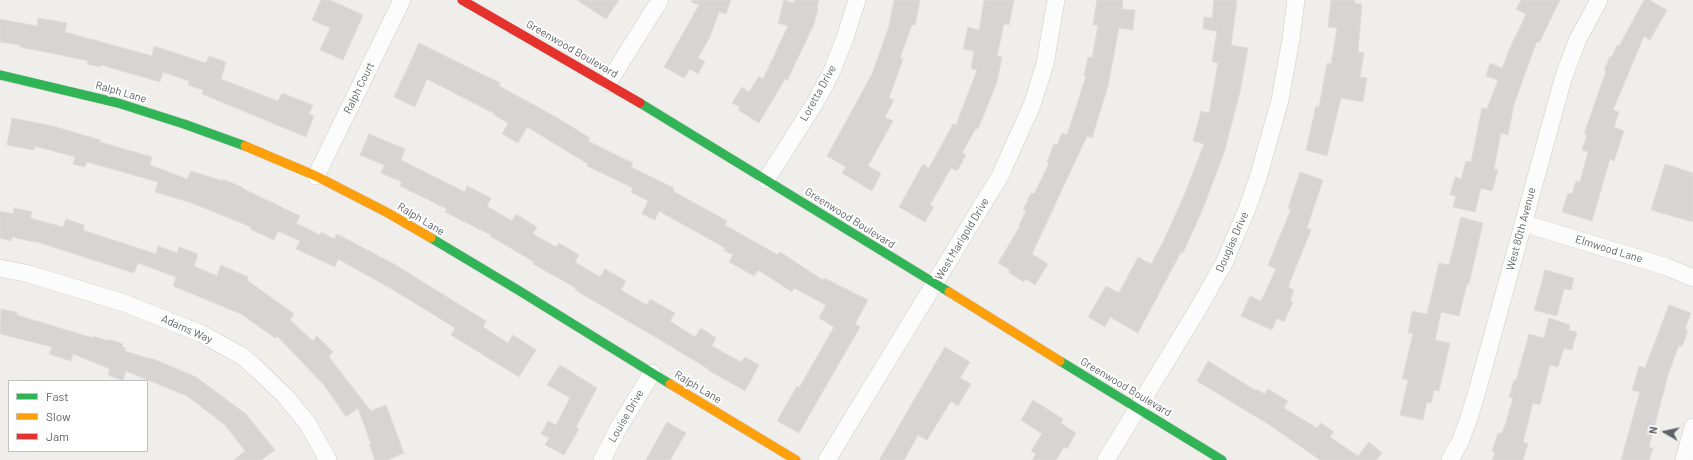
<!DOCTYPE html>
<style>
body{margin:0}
#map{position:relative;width:1693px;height:460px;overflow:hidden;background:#efeeea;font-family:Barlow,sans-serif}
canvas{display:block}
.legend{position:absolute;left:8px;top:380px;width:140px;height:72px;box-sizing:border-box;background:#fff;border:1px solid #bfc1c3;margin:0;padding:5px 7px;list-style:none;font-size:12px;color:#5f6368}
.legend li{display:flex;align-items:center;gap:8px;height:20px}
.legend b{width:20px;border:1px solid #bfc1c3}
.north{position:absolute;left:1645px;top:412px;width:40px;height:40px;-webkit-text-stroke:3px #fff;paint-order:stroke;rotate:279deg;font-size:11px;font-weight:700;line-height:16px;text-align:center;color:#5f6368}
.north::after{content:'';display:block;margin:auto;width:14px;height:18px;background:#5f6368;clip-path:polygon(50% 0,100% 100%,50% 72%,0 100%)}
</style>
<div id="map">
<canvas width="1693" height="460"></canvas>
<ul class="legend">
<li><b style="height:5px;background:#30b455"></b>Fast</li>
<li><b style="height:5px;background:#ff9f0a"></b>Slow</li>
<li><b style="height:5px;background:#e5322d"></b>Jam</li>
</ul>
<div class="north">N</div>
</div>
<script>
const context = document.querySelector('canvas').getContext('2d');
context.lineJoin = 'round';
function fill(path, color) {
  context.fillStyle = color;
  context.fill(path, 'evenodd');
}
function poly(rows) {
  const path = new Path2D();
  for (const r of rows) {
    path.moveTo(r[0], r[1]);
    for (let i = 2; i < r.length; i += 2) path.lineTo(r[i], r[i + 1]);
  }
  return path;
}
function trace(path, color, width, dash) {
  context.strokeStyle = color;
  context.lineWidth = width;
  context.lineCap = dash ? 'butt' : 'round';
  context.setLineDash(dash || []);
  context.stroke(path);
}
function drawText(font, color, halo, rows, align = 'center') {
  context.font = font + ' Barlow,sans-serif';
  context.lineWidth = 4;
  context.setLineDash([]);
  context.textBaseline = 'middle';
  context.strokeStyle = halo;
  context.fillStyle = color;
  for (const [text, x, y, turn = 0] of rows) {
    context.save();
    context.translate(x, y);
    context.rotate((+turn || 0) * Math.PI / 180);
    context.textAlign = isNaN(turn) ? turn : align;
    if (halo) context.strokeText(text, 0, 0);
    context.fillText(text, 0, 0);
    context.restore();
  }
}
const building = poly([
 [321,0,330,0,363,15,343,60,320,50,330,28,312,20,321,0],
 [577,0,619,0,606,19,577,0],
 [692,0,731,0,726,14,719,12,710,37,698,58,705,61,698,74,690,69,684,78,664,67,699,5,691,2,692,0],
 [784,0,794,3,795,0,819,0,817,8,818,9,814,24,787,81,785,79,759,123,738,110,740,107,732,103,742,87,749,92,759,76,763,79,788,26,778,23,784,0],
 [894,0,920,0,915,25,912,25,900,58,903,59,889,98,894,100,885,117,893,121,868,166,881,173,872,191,842,173,846,167,827,156,872,74,889,26,894,0],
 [984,0,1014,0,1009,25,1004,24,997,56,1002,57,997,82,978,129,976,128,962,153,966,155,957,171,951,168,930,205,934,207,925,222,899,207,923,164,929,168,953,124,956,125,977,70,971,69,974,51,963,49,968,27,979,30,984,0],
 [1097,0,1123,0,1122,9,1135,10,1133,30,1119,28,1108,86,1092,138,1087,136,1032,254,1048,264,1035,285,1026,279,1024,282,1009,273,1010,270,998,263,1020,226,1019,225,1026,211,1023,210,1031,193,1034,194,1042,178,1049,163,1047,162,1054,144,1057,145,1062,133,1067,135,1086,76,1084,75,1088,57,1092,58,1098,25,1093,25,1097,0],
 [1214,0,1237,0,1231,45,1248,48,1240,92,1224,153,1202,211,1183,253,1181,252,1138,333,1110,317,1105,327,1088,317,1106,286,1119,293,1138,257,1151,264,1163,242,1185,193,1204,144,1193,141,1201,111,1209,113,1218,63,1212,62,1217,31,1203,29,1204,17,1212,18,1214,0],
 [1331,0,1355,0,1355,3,1362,4,1358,52,1364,53,1360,77,1367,78,1363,102,1341,98,1327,156,1306,150,1316,106,1319,107,1327,63,1331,64,1337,28,1328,27,1331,0],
 [1521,0,1560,0,1539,43,1537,41,1514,104,1508,135,1501,133,1494,169,1498,170,1492,191,1481,188,1475,212,1453,207,1456,196,1450,195,1455,177,1461,179,1466,161,1471,162,1482,108,1487,109,1498,80,1486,76,1490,63,1502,68,1510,48,1526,14,1516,9,1521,0],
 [1644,0,1649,0,1667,10,1650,40,1644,36,1613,110,1619,112,1614,127,1624,131,1614,161,1610,159,1592,221,1562,212,1568,193,1572,194,1576,181,1580,182,1588,152,1582,150,1587,135,1584,134,1606,71,1604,70,1610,56,1612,57,1617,45,1619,46,1644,0],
 [38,18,67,23,65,32,152,56,154,46,206,63,209,56,226,62,221,79,278,101,282,93,313,105,309,114,314,116,306,137,202,94,203,90,188,85,189,81,163,72,160,82,101,65,100,67,87,64,88,61,70,57,20,47,20,45,0,42,0,19,37,26,38,18],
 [419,43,500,83,499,86,556,117,590,138,588,141,633,163,631,167,674,188,673,191,727,221,725,225,778,255,780,252,823,280,824,278,868,300,855,324,860,327,799,433,777,421,797,386,799,388,834,327,819,318,826,305,794,288,792,292,758,270,754,276,729,262,733,255,724,250,725,248,659,211,655,220,642,214,648,201,631,192,633,188,587,166,588,164,527,127,518,143,502,134,508,123,494,115,495,114,427,79,415,107,394,97,419,43],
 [12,118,53,126,100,140,100,142,152,157,150,165,187,179,191,171,223,181,223,179,242,187,242,188,300,216,296,223,320,235,321,232,334,239,337,234,394,264,486,321,483,327,508,343,513,335,536,350,519,377,451,335,455,328,395,291,338,259,335,267,296,249,300,241,278,231,274,240,250,229,251,227,192,203,155,192,158,182,87,162,85,167,73,164,75,157,35,146,34,150,7,145,12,118],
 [369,134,405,149,401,160,465,192,467,186,491,198,487,206,512,221,516,214,537,227,533,234,556,247,559,243,579,255,575,262,600,277,605,269,626,281,621,290,647,305,650,299,675,313,670,321,695,337,701,328,716,338,712,346,741,362,745,357,759,365,745,391,708,370,708,369,662,341,575,290,576,288,533,264,534,262,490,236,491,235,445,212,447,209,400,186,402,182,381,173,384,165,360,155,369,134],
 [1665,164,1693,173,1693,222,1651,210,1665,164],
 [1300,172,1323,180,1307,228,1311,230,1288,287,1294,290,1290,300,1293,302,1284,322,1277,318,1272,330,1241,316,1250,296,1261,301,1276,269,1268,265,1291,209,1288,208,1300,172],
 [14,208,32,212,30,218,63,227,66,219,84,225,83,230,156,254,158,246,177,253,179,247,198,254,194,266,217,276,221,265,248,277,247,280,294,314,290,320,313,341,317,336,333,352,329,357,371,411,386,405,404,453,387,460,375,460,369,444,371,444,358,408,346,417,324,385,277,336,275,338,241,314,173,286,176,277,138,263,134,273,34,241,34,242,12,237,11,241,0,238,0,211,13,214,14,208],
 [1461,217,1483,223,1469,284,1467,284,1459,316,1441,312,1435,340,1450,343,1439,391,1434,390,1431,403,1427,402,1423,420,1400,415,1408,380,1402,379,1413,334,1408,333,1412,311,1427,314,1439,263,1449,265,1461,217],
 [1545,270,1574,278,1571,290,1564,289,1557,316,1534,310,1545,270],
 [1669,305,1691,313,1685,329,1688,330,1682,347,1679,345,1668,375,1649,447,1653,448,1649,460,1621,460,1640,392,1632,390,1639,366,1645,368,1669,305],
 [1,309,17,312,17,315,93,338,93,336,108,341,109,339,123,344,122,347,126,348,125,351,151,359,151,358,196,377,246,414,275,450,261,460,234,460,245,451,225,425,187,396,126,371,123,381,108,375,110,369,73,354,71,361,49,354,52,347,0,334,1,309],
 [1549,318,1570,325,1569,330,1577,332,1572,350,1564,348,1558,367,1550,365,1540,405,1533,403,1523,442,1528,444,1523,460,1492,460,1495,452,1492,451,1498,433,1501,434,1505,425,1513,398,1509,397,1514,380,1516,380,1529,334,1544,338,1549,318],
 [945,347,970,362,960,378,971,384,958,406,951,401,927,440,918,435,904,460,879,460,945,347],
 [1208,361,1255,390,1256,389,1265,394,1268,389,1288,401,1284,408,1317,428,1321,423,1334,432,1330,437,1358,456,1369,442,1382,453,1376,460,1320,460,1268,424,1197,381,1208,361],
 [560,365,597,388,576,427,579,429,564,455,545,445,549,438,541,434,548,421,556,425,570,398,547,385,560,365],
 [1033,400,1063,419,1061,423,1076,433,1067,449,1064,447,1056,460,1032,460,1036,454,1031,451,1042,434,1021,420,1033,400],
 [667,422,686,433,670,460,646,460,667,422]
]);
fill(building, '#d6d5d3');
trace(building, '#deddd9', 1);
const street = poly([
 [608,83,660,0],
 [316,176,402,0],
 [766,180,815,103,831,73,845,38,857,0],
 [1523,223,1667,267,1693,278],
 [0,268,29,274,124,303,202,334,242,356,257,369,285,396,308,424,328,460],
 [602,460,619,427,652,373],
 [827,460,1000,176,1032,105,1045,64,1056,0],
 [1106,460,1198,309,1225,261,1247,209,1258,178,1280,100,1291,39,1296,0],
 [1450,460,1460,442,1468,421,1478,388,1563,79,1577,41,1599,0],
 [1684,460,1693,427]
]);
const fast = poly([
 [0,75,118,103,184,124,245,146],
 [640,103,949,292],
 [431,238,518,290,670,384],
 [1060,361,1222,460]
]);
const slow = poly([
 [245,146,316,176,388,213,431,238],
 [949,292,1060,361],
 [670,384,796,460]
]);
const jam = poly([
 [462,0,640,103]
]);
trace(street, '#cbcccc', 18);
trace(fast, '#cacacb', 10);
trace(slow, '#cacacb', 10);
trace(jam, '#cacacb', 10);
trace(street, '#fdfcfc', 17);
trace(fast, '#30b455', 9);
trace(slow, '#ff9f0a', 9);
trace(jam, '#e5322d', 9);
drawText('11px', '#5f6368', '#fff', [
 ["Greenwood Boulevard",572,49,30],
 ["Ralph Court",359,88,-64],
 ["Ralph Lane",121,92,16],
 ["Loretta Drive",818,93,-61],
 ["Greenwood Boulevard",850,218,32],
 ["Ralph Lane",421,219,31],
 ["West 80th Avenue",1521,229,-75],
 ["West Marigold Drive",962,239,-59],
 ["Douglas Drive",1232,242,-66],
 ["Elmwood Lane",1609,249,17],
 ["Adams Way",187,329,24],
 ["Ralph Lane",698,387,31],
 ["Greenwood Boulevard",1126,387,31],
 ["Louise Drive",626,416,-60]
]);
</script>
